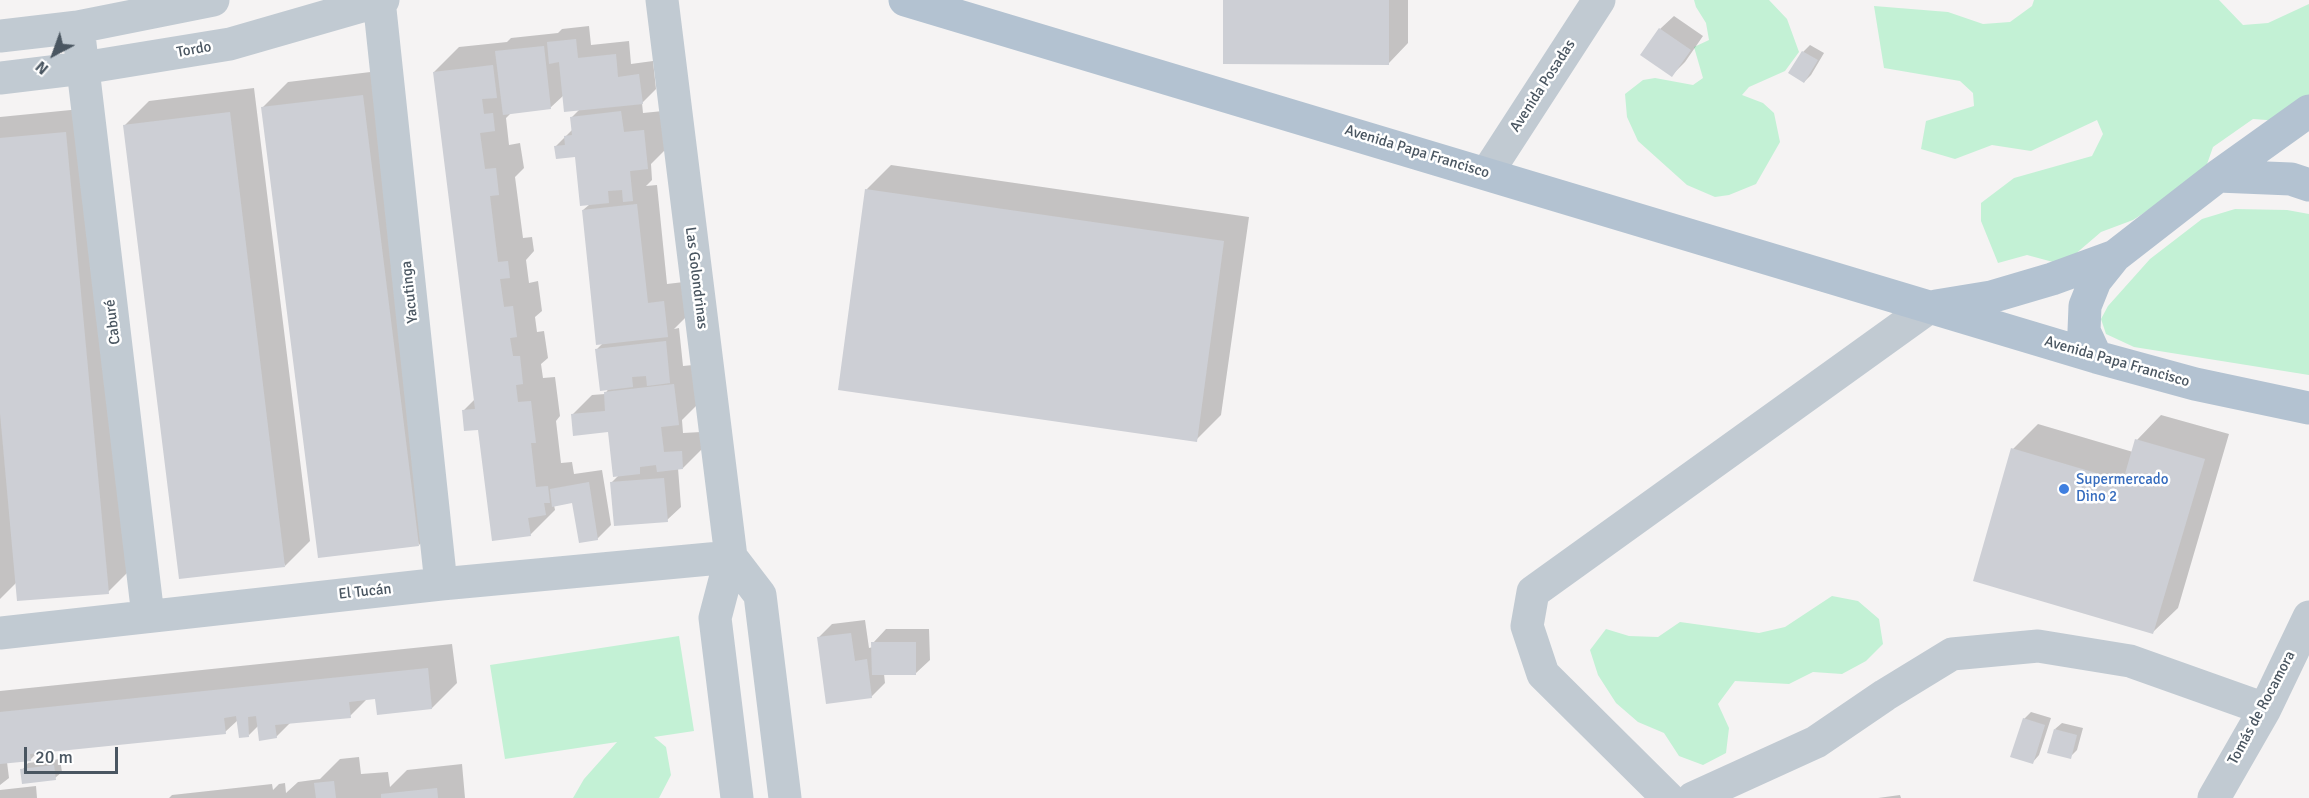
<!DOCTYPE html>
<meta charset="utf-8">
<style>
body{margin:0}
#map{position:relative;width:2309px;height:798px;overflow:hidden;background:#f5f3f3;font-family:Signika,sans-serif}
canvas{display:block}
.north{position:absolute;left:24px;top:24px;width:60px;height:60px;-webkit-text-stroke:4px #fff;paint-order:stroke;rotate:221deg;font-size:16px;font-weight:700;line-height:24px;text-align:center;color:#4a5661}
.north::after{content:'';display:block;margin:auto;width:21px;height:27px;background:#4a5661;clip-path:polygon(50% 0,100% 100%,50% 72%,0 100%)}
.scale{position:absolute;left:24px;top:747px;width:94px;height:27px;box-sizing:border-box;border:3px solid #4a5661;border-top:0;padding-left:8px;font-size:18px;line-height:21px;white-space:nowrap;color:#4a5661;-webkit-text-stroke:4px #fff;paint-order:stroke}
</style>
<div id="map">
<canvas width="2309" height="798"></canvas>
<div class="north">N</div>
<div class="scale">20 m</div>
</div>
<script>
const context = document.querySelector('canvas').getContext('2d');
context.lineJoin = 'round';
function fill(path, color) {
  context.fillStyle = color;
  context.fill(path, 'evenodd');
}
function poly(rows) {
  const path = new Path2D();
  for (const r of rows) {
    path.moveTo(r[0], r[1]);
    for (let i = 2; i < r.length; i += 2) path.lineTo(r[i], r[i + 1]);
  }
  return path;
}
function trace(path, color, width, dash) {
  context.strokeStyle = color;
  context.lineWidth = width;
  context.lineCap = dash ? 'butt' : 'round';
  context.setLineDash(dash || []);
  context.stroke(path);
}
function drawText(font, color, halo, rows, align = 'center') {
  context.font = font + ' Signika,sans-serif';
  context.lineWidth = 5;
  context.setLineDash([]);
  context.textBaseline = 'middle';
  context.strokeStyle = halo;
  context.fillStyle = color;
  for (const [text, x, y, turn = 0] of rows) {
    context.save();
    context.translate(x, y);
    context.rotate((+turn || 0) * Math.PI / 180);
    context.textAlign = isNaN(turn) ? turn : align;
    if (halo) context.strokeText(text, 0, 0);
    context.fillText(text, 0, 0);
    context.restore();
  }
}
fill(poly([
 [1694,0,1769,0,1787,19,1799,52,1785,71,1749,87,1742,95,1763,103,1774,113,1780,142,1756,184,1729,195,1715,197,1687,185,1638,141,1627,117,1625,94,1643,80,1655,78,1693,85,1703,78,1694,47,1709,40,1706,23,1696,7],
 [2034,0,2219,0,2243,25,2268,23,2309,4,2309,112,2281,121,2253,119,2213,147,2199,187,2158,204,2133,220,2101,232,2073,256,2053,262,2027,255,1998,263,1981,221,1981,203,2014,178,2092,156,2103,134,2097,120,2031,151,1992,145,1955,159,1921,149,1926,121,1974,106,1973,93,1960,81,1884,68,1874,6,1948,12,1983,24,2010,22,2032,6],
 [2235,209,2287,210,2309,214,2309,375,2134,347,2106,334,2101,319,2108,306,2150,259,2202,219],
 [1832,596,1858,601,1879,619,1883,644,1866,661,1842,674,1813,672,1789,684,1735,681,1718,704,1729,728,1726,753,1703,765,1679,756,1664,733,1638,722,1616,703,1598,675,1590,650,1606,629,1629,636,1658,637,1680,622,1759,633,1785,627],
 [679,636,694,731,654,737,666,747,671,775,659,798,573,798,584,779,617,742,505,759,490,665]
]), '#c3f1d5');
fill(poly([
 [1225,0,1408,0,1408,43,1389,63],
 [1674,16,1703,36,1685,62,1672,75,1660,29],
 [589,26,591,45,629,41,631,64,653,61,656,89,642,103,643,113,663,111,667,148,651,164,652,180,646,186,657,185,667,284,684,282,687,316,674,329,679,328,683,366,693,365,698,404,682,420,683,433,701,432,703,448,683,468,678,468,681,507,667,520,611,483,619,475,609,431,572,415,592,395,605,394,609,388,597,349,604,342,583,210,590,204,576,156,556,146,573,129,572,117,580,109,564,95,550,108,512,112,506,118,509,145,520,143,524,168,515,177,523,238,532,237,534,251,526,260,529,283,538,281,542,311,535,317,537,332,544,331,548,358,541,364,543,378,555,377,560,416,556,421,561,463,572,462,574,474,602,470,611,525,597,539,574,502,554,505,555,510,530,535,479,428,463,411,475,399,434,72,459,47,507,42,511,38,558,33,562,29],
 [1810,45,1824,53,1811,75,1804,82,1803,52],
 [387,70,444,520,419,545,263,107,288,82],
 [254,88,310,541,285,566,124,126,149,101],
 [91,108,133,567,108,592,17,582,0,599,0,117],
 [891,165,1249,217,1221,415,1196,440,866,190],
 [2161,415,2229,434,2178,608,2153,632,2013,449,2038,424,2133,452,2137,440],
 [865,620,869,648,873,647,873,643,886,629,929,629,930,660,916,673,884,674,885,683,871,697,819,637,832,624],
 [452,644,457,683,432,708,376,698,367,699,350,716,291,722,276,737,259,725,249,735,238,720,225,732,38,752,30,760,7,762,9,778,0,785,0,691],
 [2031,712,2051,718,2039,755,2033,762,2024,719],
 [2062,723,2083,728,2077,750,2070,757,2055,729],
 [359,757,361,774,388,772,390,787,407,770,462,764,465,798,169,798,172,795,272,784,273,790,279,784,285,783,286,793,298,782,320,779,340,759],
 [60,759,62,772,55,778,22,770,28,763],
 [36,786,37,798,0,798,0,790],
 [1900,795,1901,798,1878,798]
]), '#0003');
fill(poly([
 [1223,0,1389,0,1389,65,1223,64],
 [1659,28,1691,50,1672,77,1640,55],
 [576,39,578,58,616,54,618,77,639,74,643,104,564,112,559,62,549,64,547,42],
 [544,46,551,109,503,115,495,51],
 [1802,51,1818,60,1804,83,1788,73],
 [493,65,497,98,482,99,484,114,493,113,495,131,480,133,485,169,496,168,499,195,490,196,498,262,508,261,510,278,500,279,504,307,513,306,517,337,510,338,513,356,520,356,523,384,516,385,518,402,531,401,536,443,531,443,536,487,548,486,550,503,544,503,546,515,528,518,531,536,492,541,478,430,464,431,462,410,475,409,433,72],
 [363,95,419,546,318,558,261,107],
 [621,111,624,132,644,130,648,169,630,171,633,201,623,202,622,190,608,191,609,203,580,206,575,157,556,159,554,146,565,145,564,136,572,135,570,117],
 [230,112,285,567,179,579,123,125],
 [66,132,109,594,17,601,0,413,0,138],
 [865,189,1224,241,1197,442,838,390],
 [637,204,648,303,664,301,668,337,596,345,582,210],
 [666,341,670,383,647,386,646,376,632,377,633,387,600,391,595,349],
 [674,384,679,425,661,427,664,452,682,451,683,469,657,472,656,465,640,467,640,474,613,477,608,432,573,436,571,414,605,411,604,392],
 [2135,439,2205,459,2153,634,1973,581,2011,448,2123,481],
 [664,478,668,522,614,526,610,482],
 [589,482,598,540,579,543,572,503,552,507,550,489],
 [851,633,855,661,867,659,872,698,826,704,817,637],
 [871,642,916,642,916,675,872,675],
 [428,668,432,709,377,715,375,699,349,702,351,718,275,725,277,738,259,741,256,716,248,717,249,737,239,738,236,716,224,718,226,734,30,754,31,761,0,764,0,712],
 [2023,718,2045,725,2033,764,2010,757],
 [2054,729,2077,735,2071,759,2047,753],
 [54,765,56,780,22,784,20,769],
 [334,781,336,798,316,798,314,783],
 [437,788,438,798,381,798,381,794]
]), '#cdcfd5');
trace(poly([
 [379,0,441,584],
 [662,0,731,557,715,618,737,798],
 [78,27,148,616],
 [0,36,78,27,213,0],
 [0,78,83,68,230,44,383,0],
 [1487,173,1599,0],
 [731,557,760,595,785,798],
 [0,633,441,584,731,557],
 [1668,798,1543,674,1527,626,1533,592,1928,308],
 [1693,798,1816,742,1885,695,1952,654,2038,646,2130,661,2265,709],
 [2214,798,2265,709,2309,617]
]), '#c1cad2', 33);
trace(poly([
 [905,0,2096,357,2195,384,2309,408],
 [2218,176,2291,179,2309,185],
 [1936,306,1991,297,2052,279,2115,256,2218,176,2309,111],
 [2096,357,2084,331,2085,306,2095,281,2115,256]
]), '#b3c2d1', 33);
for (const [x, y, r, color] of [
 [2064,489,6,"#3f7fe0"]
]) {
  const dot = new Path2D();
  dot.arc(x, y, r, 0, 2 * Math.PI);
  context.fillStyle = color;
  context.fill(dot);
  trace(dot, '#fff', 2);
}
drawText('15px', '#4a5661', '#fff', [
 ["Tordo",194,50,-10],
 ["Avenida Posadas",1543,86,-57],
 ["Avenida Papa Francisco",1417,152,17],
 ["Las Golondrinas",696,278,83],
 ["Yacutinga",410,292,-96],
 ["Caburé",113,322,-97],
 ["Avenida Papa Francisco",2117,362,16],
 ["El Tucán",365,592,-6],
 ["Tomás de Rocamora",2262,708,-62]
]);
drawText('15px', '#366cbe', '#fff', [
 ["Supermercado",2076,480],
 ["Dino 2",2076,497]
], 'left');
</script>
